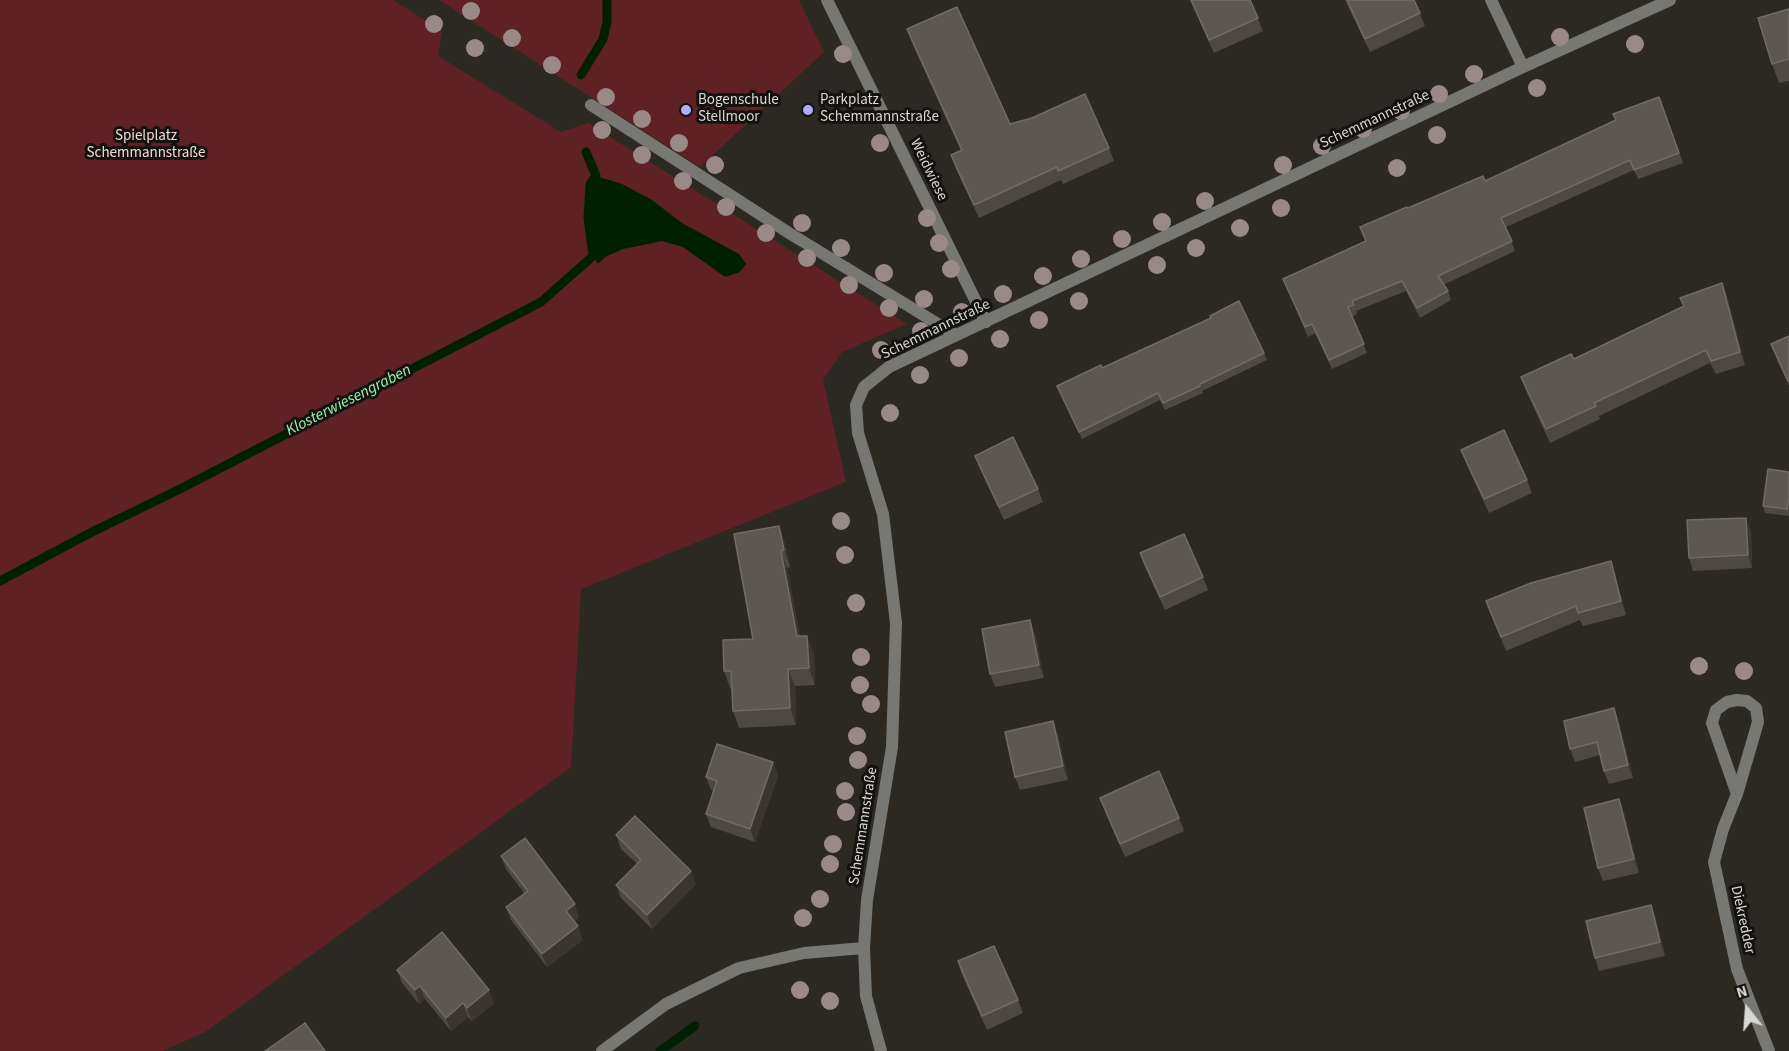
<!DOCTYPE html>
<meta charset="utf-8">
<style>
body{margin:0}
#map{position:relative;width:1789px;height:1051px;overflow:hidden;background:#2c2923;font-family:"Source Sans 3",sans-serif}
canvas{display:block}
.north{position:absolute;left:1717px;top:979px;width:60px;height:60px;-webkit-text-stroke:4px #13120f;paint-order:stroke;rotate:343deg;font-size:16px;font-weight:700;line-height:24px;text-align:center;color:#d9d7d3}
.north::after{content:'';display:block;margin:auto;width:21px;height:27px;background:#d9d7d3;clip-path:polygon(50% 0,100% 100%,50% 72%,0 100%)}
</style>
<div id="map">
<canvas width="1789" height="1051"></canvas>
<div class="north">N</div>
</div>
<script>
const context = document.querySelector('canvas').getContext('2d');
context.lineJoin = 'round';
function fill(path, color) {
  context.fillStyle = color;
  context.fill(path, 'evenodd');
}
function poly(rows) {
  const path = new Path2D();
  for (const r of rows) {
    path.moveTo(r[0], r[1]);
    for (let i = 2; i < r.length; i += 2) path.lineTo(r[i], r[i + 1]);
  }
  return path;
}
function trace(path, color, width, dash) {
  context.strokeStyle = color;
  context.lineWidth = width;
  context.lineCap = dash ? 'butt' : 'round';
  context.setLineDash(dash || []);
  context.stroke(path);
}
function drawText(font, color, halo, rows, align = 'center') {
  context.font = font + ' "Source Sans 3",sans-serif';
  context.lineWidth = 6;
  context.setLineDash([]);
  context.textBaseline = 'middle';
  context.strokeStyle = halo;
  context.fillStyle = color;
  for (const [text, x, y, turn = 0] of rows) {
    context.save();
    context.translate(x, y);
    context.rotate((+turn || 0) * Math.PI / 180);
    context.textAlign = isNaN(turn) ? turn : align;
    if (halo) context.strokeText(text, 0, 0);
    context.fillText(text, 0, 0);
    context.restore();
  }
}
fill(poly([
 [0,0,393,0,442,31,438,56,561,132,588,123,907,324,842,352,823,380,846,482,581,589,571,767,205,1032,163,1051,0,1051],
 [439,0,799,0,824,52,700,167]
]), '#602124');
fill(poly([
 [596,176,622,184,652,200,682,223,739,254,746,264,740,272,725,277,683,247,662,241,623,249,605,257,598,264,593,256,588,218,590,184]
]), '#002005');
trace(poly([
 [581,75,603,39,607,22,607,0],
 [0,581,90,533,182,488,541,302,593,256,588,218,590,184,596,176,586,152],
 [660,1051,695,1026]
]), '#002005', 9);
trace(poly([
 [827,0,986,322]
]), '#777874', 12);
trace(poly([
 [1491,0,1523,67],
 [591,105,789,233,956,335],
 [1737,794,1712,723,1716,710,1727,702,1737,700,1747,701,1756,708,1758,722,1737,794,1723,829,1714,862,1737,969,1769,1051],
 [602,1051,666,1004,739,968,804,953,864,948],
 [881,1051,866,996,864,948,867,900,892,747,896,623,883,514,858,433,856,405,864,387,889,367,1523,67,1670,0]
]), '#777874', 12);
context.fillStyle = '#998a87';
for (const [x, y] of [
 [471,11],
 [434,24],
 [1560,37],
 [512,38],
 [1635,44],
 [475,48],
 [843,54],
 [552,65],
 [1474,74],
 [1537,88],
 [1439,94],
 [606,97],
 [1401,111],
 [642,119],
 [1363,129],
 [602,130],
 [1437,135],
 [679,143],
 [880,143],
 [1322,146],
 [642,155],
 [715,165],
 [1283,165],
 [1397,168],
 [683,181],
 [1205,201],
 [726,207],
 [1281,208],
 [927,218],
 [1162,222],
 [802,223],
 [1240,228],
 [766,233],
 [1122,239],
 [939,243],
 [841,248],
 [1196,248],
 [807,258],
 [1081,259],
 [1157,265],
 [951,269],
 [884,273],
 [1043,276],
 [849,285],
 [1003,294],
 [924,299],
 [1079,301],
 [889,308],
 [962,312],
 [1039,320],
 [921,331],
 [1000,339],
 [881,350],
 [959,358],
 [920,375],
 [890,413],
 [841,521],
 [845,555],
 [856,603],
 [861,657],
 [1699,666],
 [1744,671],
 [860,685],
 [871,704],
 [857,736],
 [858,760],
 [845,791],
 [846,812],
 [833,844],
 [830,864],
 [820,899],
 [803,918],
 [800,990],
 [830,1001]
]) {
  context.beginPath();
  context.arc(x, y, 9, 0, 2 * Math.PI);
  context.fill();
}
fill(poly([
 [1190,0,1250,0,1263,31,1214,53],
 [1345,0,1414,0,1425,26,1370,52],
 [1789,9,1789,81,1779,83,1772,64],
 [907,29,1010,124,1109,148,1114,161,1063,184,1061,180,979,218,956,169,951,155,961,151,912,43],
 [1659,97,1683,163,1638,179,1634,170,1506,227,1515,251,1443,285,1448,291,1451,300,1420,318,1406,291,1356,311,1357,314,1352,317,1367,353,1332,369,1315,333,1308,337,1283,279,1365,241,1408,208,1485,181,1616,120],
 [1722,283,1727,296,1745,365,1716,374,1710,363,1599,416,1600,419,1550,443,1526,391,1521,377,1574,359,1684,307,1680,298],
 [1789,336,1789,386,1776,357,1771,344],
 [1264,353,1267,360,1202,391,1203,393,1165,410,1160,400,1082,439,1057,386,1102,368],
 [1461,450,1527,480,1532,493,1489,513,1466,463],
 [975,456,1038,489,1043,502,1004,520,980,469],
 [1789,472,1789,516,1765,513,1763,506],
 [1746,518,1751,532,1752,568,1693,571,1689,558],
 [734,534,785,543,790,567,787,568,800,636,814,653,815,685,795,686,796,725,739,728,733,711,732,688,730,688,724,671,753,639],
 [1140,553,1203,577,1208,590,1165,610,1145,567],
 [1615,575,1626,615,1583,626,1580,620,1506,651,1486,601],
 [1035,633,1044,678,995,687,990,674],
 [1614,708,1619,722,1633,778,1609,784,1604,771,1600,755,1575,762,1570,749],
 [1058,734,1068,780,1020,790,1015,777],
 [773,762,778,776,755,842,711,827,706,814,713,791,711,790,706,777],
 [1100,798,1179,818,1184,831,1125,857,1105,811],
 [1624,812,1639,873,1603,881,1598,868],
 [616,835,696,884,652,929,621,898,616,885,637,864,621,849],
 [501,856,579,917,574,922,583,940,547,967,511,920,506,907,524,893,506,869],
 [1651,905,1656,919,1665,956,1599,971,1595,958],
 [958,961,1018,1000,1023,1013,987,1030,962,975],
 [397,970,494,1003,472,1021,468,1017,451,1031,425,999,419,1004,402,983]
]), '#4e4843');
fill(poly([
 [1722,283,1727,296,1745,365,1740,352],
 [1746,518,1751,532,1752,568,1748,555],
 [779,526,785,543,790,567,784,550],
 [781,551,787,568,803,653,797,636],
 [1611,561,1615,575,1626,615,1621,601],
 [1030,620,1035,633,1044,678,1039,665],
 [807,636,814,653,815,685,809,668],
 [788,669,795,686,796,725,790,708],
 [1614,708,1619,722,1633,778,1628,765],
 [1053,721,1058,734,1068,780,1063,766],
 [773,762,778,776,755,842,750,829],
 [1619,799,1624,812,1639,873,1634,859],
 [691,871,696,884,652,929,647,915],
 [575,904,579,917,571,924,566,911],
 [1651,905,1656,919,1665,956,1660,942],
 [578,926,583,940,547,967,542,954],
 [420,986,425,999,419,1004,415,990],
 [489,990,494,1003,472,1021,467,1008],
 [463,1003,468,1017,451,1031,446,1018]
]), '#3a3530');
const building = poly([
 [1191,0,1250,0,1258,18,1209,40,1191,0],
 [1347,0,1414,0,1420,13,1365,39,1347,0],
 [957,7,1010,124,1032,118,1085,94,1109,148,1058,171,1057,167,974,205,951,155,962,150,907,29,957,7],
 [1789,9,1789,59,1772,64,1758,18,1789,9],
 [1659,97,1679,153,1634,170,1630,160,1501,218,1512,241,1438,276,1448,291,1417,308,1402,281,1352,301,1354,305,1348,307,1364,344,1329,360,1312,324,1305,327,1283,279,1366,241,1360,227,1407,207,1408,208,1483,176,1485,181,1616,120,1613,114,1659,97],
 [1722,283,1740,352,1711,361,1706,350,1594,403,1596,406,1546,429,1521,377,1571,354,1574,359,1684,306,1680,298,1722,283],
 [1239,301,1264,353,1200,384,1200,386,1163,403,1158,393,1079,432,1057,386,1101,365,1102,368,1211,318,1210,316,1239,301],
 [1789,336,1789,381,1788,381,1771,344,1789,336],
 [1504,430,1527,480,1484,499,1461,450,1504,430],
 [1013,437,1038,489,999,507,975,456,1013,437],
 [1768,469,1789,472,1789,497,1787,509,1763,506,1768,469],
 [1746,518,1748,555,1689,558,1687,520,1746,518],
 [779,526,784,550,781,551,797,636,807,636,809,668,788,669,790,708,733,711,731,671,724,671,723,640,753,639,734,534,779,526],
 [1184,534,1203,577,1160,597,1140,553,1184,534],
 [1611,561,1621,601,1578,613,1576,606,1501,637,1486,601,1531,583,1611,561],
 [1030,620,1039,665,990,674,982,629,1030,620],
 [1614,708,1628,765,1604,771,1597,742,1570,749,1564,721,1614,708],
 [1053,721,1063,766,1015,777,1005,732,1053,721],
 [717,744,773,762,750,829,706,814,717,781,706,777,717,744],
 [1159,771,1179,818,1120,844,1100,798,1159,771],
 [1619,799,1634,859,1598,868,1584,808,1619,799],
 [635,816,691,871,647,915,616,885,641,860,616,835,635,816],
 [525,838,575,904,566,911,578,926,542,954,506,907,528,891,501,856,525,838],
 [1651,905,1660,942,1595,958,1586,921,1651,905],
 [442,932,489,990,467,1008,463,1003,446,1018,420,986,415,990,397,970,442,932],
 [994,946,1018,1000,982,1016,958,961,994,946],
 [305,1023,325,1051,265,1051,305,1023]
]);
fill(building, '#5d5752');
trace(building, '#716b66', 1.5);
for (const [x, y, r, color] of [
 [686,110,6,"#b1adfa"],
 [808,110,6,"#b1adfa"]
]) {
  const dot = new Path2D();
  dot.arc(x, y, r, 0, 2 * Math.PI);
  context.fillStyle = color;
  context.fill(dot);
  trace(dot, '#13120f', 2);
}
drawText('15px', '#d9d7d3', '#13120f', [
 ["Bogenschule",698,101],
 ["Stellmoor",698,118],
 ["Parkplatz",820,101],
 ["Schemmannstraße",820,118]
], 'left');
drawText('15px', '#d9d7d3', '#13120f', [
 ["Schemmannstraße",1375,120,-25],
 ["Weidwiese",928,170,64],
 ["Schemmannstraße",936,330,-26],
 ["Schemmannstraße",864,826,-81],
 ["Diekredder",1742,920,78]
]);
drawText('15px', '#f2dad8', '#13120f', [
 ["Spielplatz",146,137],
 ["Schemmannstraße",146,154]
]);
drawText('italic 16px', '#99f6a8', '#13120f', [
 ["Klosterwiesengraben",349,401,-27]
]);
</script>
